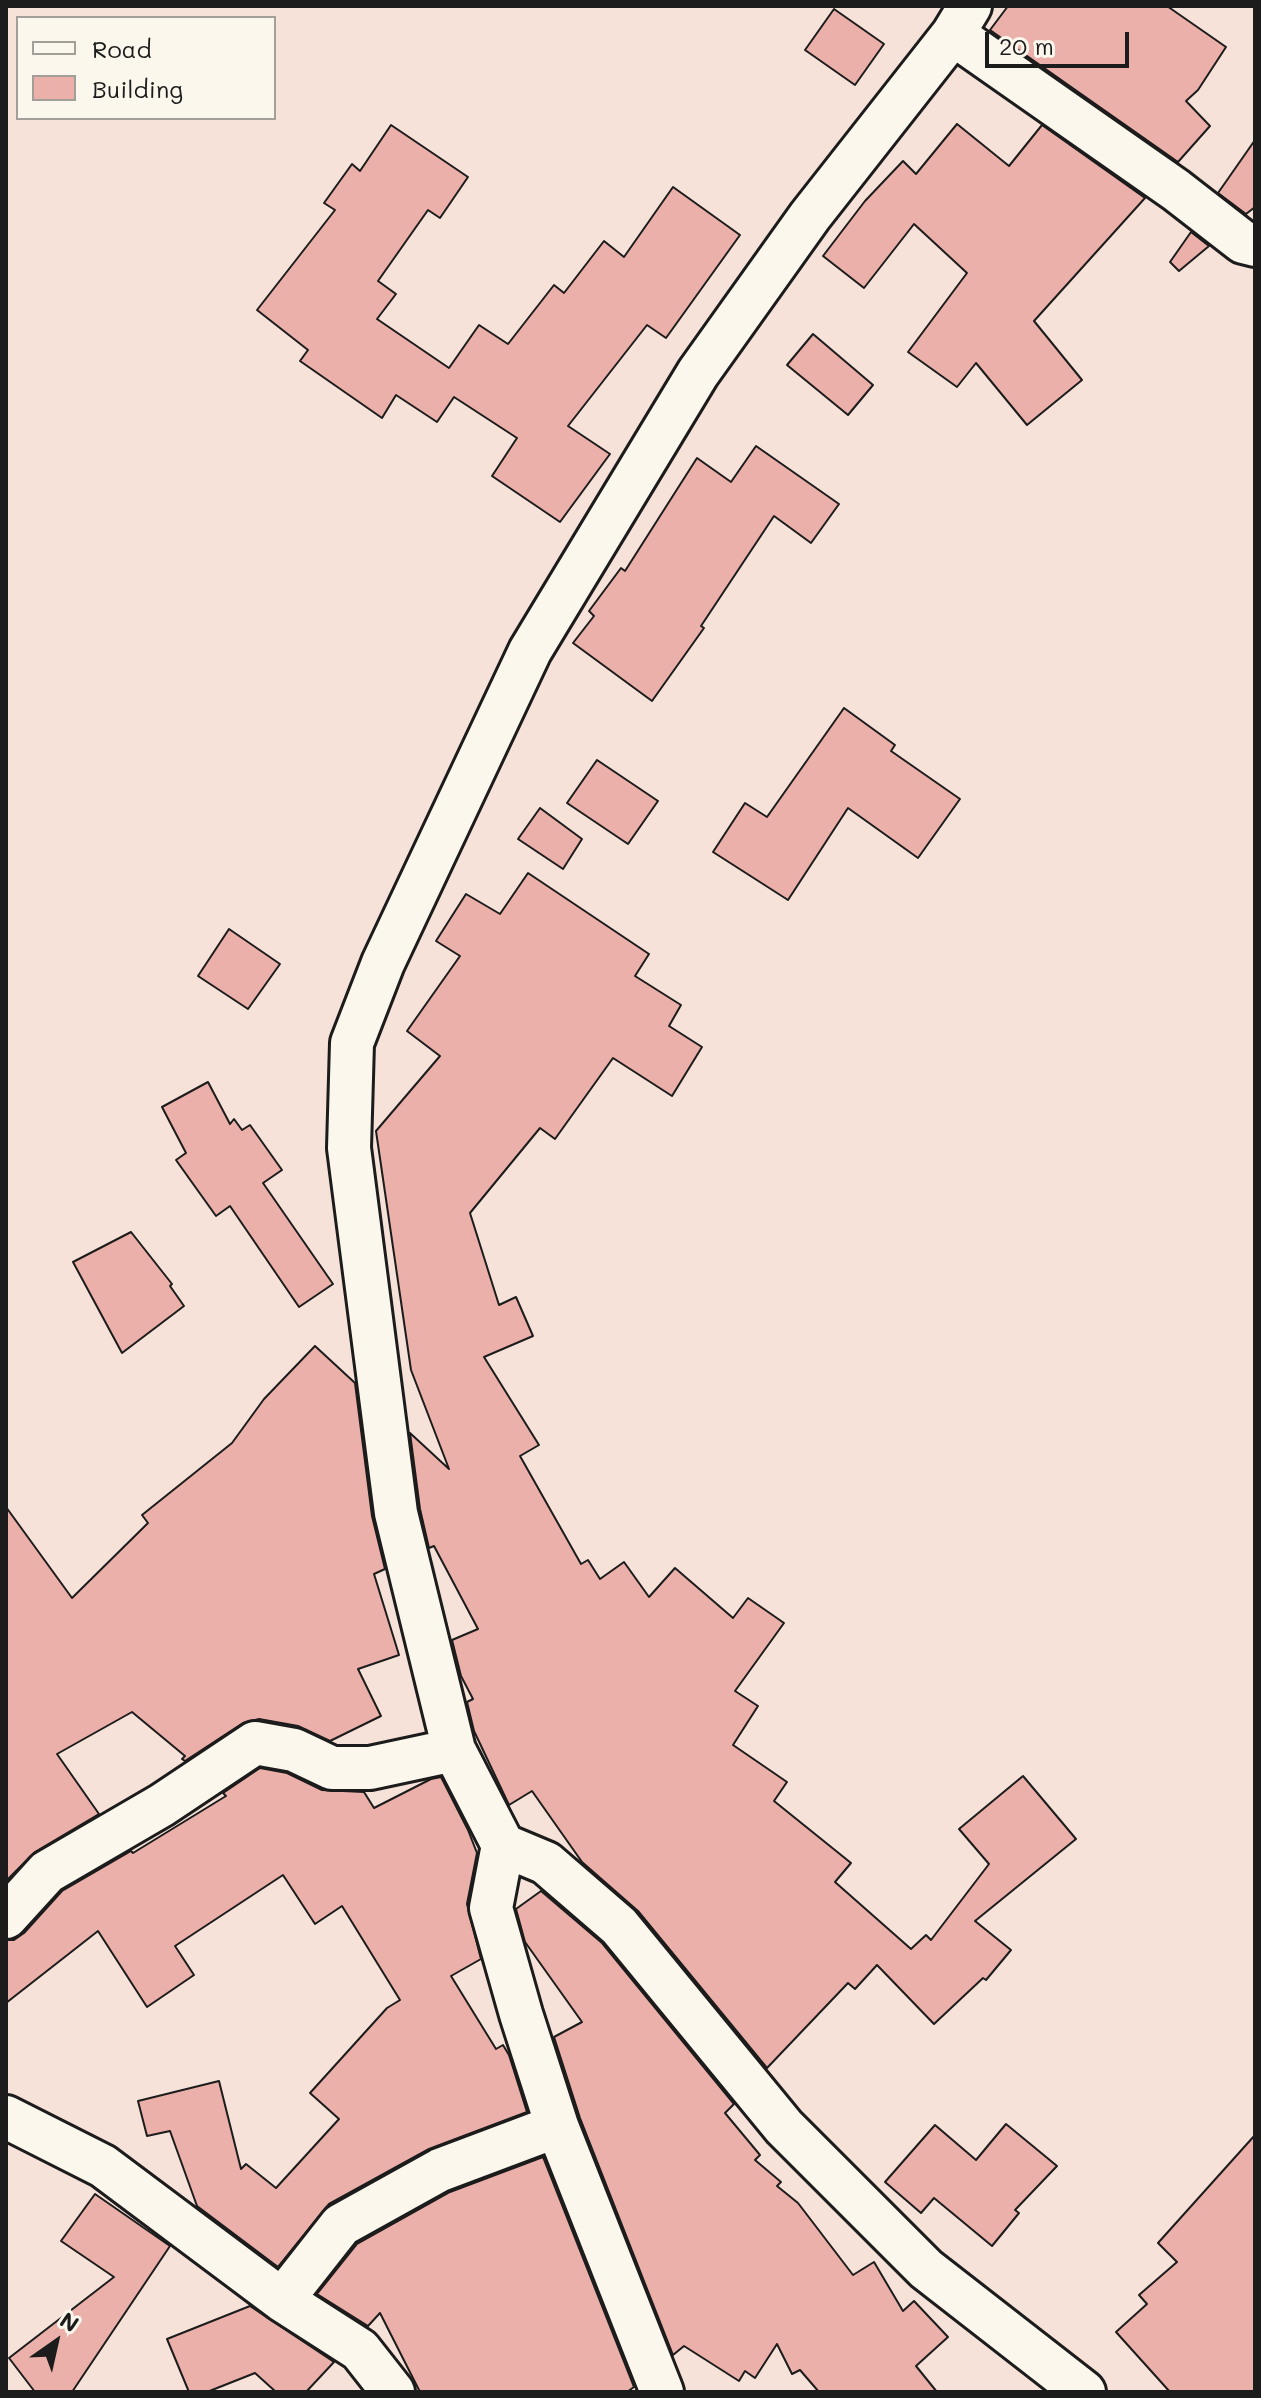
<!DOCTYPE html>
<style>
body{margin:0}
#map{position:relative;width:1261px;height:2398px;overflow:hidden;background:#f6e2d8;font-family:Mali,sans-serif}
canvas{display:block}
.frame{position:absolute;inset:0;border:8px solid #1c1c1c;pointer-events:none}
.legend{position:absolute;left:16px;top:16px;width:260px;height:104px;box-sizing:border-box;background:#fbf7ec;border:2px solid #a29f99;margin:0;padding:10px 14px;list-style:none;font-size:24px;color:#1c1c1c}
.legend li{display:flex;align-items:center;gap:16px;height:40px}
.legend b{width:40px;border:2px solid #a29f99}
.north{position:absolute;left:16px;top:2302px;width:80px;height:80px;-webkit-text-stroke:6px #fbf7ec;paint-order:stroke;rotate:34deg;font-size:22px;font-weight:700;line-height:32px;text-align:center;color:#1c1c1c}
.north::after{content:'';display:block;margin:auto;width:28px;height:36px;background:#1c1c1c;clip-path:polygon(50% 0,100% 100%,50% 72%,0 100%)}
.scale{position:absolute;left:985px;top:32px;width:144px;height:36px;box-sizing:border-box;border:4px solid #1c1c1c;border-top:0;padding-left:10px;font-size:24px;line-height:28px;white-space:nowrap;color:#1c1c1c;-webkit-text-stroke:6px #fbf7ec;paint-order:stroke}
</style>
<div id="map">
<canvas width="1261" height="2398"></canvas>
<div class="frame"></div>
<ul class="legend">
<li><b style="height:10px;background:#fbf7ec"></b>Road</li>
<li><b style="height:22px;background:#ebb0a9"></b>Building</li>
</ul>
<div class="north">N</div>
<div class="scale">20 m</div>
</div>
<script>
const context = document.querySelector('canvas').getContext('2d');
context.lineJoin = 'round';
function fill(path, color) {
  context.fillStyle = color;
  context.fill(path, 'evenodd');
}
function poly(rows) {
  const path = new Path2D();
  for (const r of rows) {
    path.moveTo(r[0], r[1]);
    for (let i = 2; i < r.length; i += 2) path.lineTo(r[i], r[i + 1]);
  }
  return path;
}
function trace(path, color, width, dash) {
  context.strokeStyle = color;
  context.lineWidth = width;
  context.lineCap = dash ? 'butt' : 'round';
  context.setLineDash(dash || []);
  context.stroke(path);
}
const building = poly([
 [1008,6,1167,6,1226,47,1198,90,1186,101,1210,126,1178,162,990,30,1008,6],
 [834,9,884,44,855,85,805,50,834,9],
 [957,124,1009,166,1042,125,1145,198,1034,321,1082,380,1027,425,976,363,957,387,908,352,967,273,914,224,864,288,823,256,865,201,903,161,916,174,957,124],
 [391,125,468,177,440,218,428,210,378,281,396,294,377,319,449,368,479,325,508,344,554,285,564,293,604,241,624,257,673,187,740,235,666,338,647,325,568,426,610,454,560,522,492,476,517,438,454,397,437,422,396,395,382,418,300,361,308,350,257,310,335,210,324,203,352,164,360,171,391,125],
 [1255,140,1255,207,1246,214,1218,193,1255,140],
 [1191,232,1209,246,1179,271,1170,262,1191,232],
 [813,334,873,385,848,415,787,365,813,334],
 [756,446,839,504,811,543,774,516,701,626,704,628,652,701,573,643,594,616,589,611,621,568,625,571,697,458,731,482,756,446],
 [844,708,895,745,891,751,960,799,918,858,848,808,788,900,713,852,745,803,767,817,844,708],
 [597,760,658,801,628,844,567,803,597,760],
 [540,808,582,839,563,869,518,839,540,808],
 [528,873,649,954,635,976,681,1005,669,1026,702,1047,672,1096,613,1058,555,1139,540,1128,470,1213,499,1305,516,1297,533,1336,484,1357,539,1445,520,1456,581,1564,588,1560,600,1579,624,1562,649,1597,675,1568,733,1618,748,1598,784,1623,735,1691,758,1706,733,1745,787,1782,774,1801,851,1863,835,1882,911,1949,926,1935,931,1940,989,1864,959,1829,1023,1776,1076,1839,975,1921,1011,1950,986,1980,983,1978,934,2024,877,1965,855,1989,848,1983,767,2068,638,1911,582,1862,532,1791,509,1805,474,1731,467,1702,473,1699,461,1676,452,1640,478,1629,434,1546,429,1548,420,1509,410,1433,449,1469,411,1370,376,1131,440,1056,407,1031,460,956,436,941,466,894,500,914,528,873],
 [229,929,280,964,248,1009,198,976,229,929],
 [208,1082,230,1124,234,1119,242,1130,250,1125,282,1170,263,1183,333,1284,299,1307,230,1206,216,1216,176,1160,186,1153,162,1107,208,1082],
 [131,1232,172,1284,170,1286,184,1306,122,1353,73,1262,131,1232],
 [315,1346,355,1383,372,1516,385,1569,374,1574,399,1655,358,1669,381,1716,330,1741,298,1726,259,1719,243,1723,185,1761,182,1759,185,1756,132,1712,57,1754,99,1814,35,1852,6,1881,6,1507,72,1598,148,1523,142,1515,232,1443,264,1399,315,1346],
 [260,1768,287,1773,322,1790,364,1792,374,1808,431,1779,441,1777,468,1830,477,1853,467,1904,481,1959,451,1976,496,2049,503,2045,509,2055,527,2112,429,2149,329,2204,278,2267,197,2206,170,2131,147,2136,138,2101,219,2081,241,2169,246,2164,276,2188,339,2119,310,2093,387,2008,400,2000,342,1906,315,1924,283,1875,175,1946,194,1975,147,2007,98,1931,6,2003,6,1940,14,1940,24,1933,62,1891,131,1851,133,1853,226,1796,223,1793,260,1768],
 [541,1891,602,1943,734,2104,725,2113,760,2155,755,2160,781,2182,777,2186,798,2203,853,2275,874,2262,903,2311,914,2301,948,2337,916,2366,937,2392,819,2392,800,2370,792,2374,777,2344,755,2378,745,2371,739,2381,684,2346,673,2355,580,2118,554,2037,582,2022,525,1942,516,1909,541,1891],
 [1006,2124,1057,2166,1015,2210,1019,2213,992,2246,934,2198,921,2213,885,2182,935,2125,976,2160,1006,2124],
 [1255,2135,1255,2392,1170,2392,1116,2332,1147,2304,1139,2295,1177,2262,1158,2243,1255,2135],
 [543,2157,634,2387,627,2392,420,2392,380,2313,368,2326,317,2294,357,2244,450,2192,543,2157],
 [95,2194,170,2246,72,2392,35,2392,9,2358,114,2277,61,2241,95,2194],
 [250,2306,334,2362,306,2392,276,2392,255,2373,207,2392,189,2392,167,2339,250,2306]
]);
fill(building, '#ebb0a9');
trace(building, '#1c1c1c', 2);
const minor = poly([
 [953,34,1176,190,1243,242,1255,245],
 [503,1845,546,1863,619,1926,784,2127,926,2269,1084,2392],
 [6,1917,47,1872,162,1805,255,1743,294,1750,332,1768,370,1768,454,1750],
 [6,2117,103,2166,282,2300,360,2350,393,2392],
 [282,2300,341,2225,440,2170,557,2126],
 [662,2392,557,2126,521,2014,491,1908,503,1845,454,1750,396,1513,349,1148,352,1043,383,963,530,651,698,373,810,216,953,34,970,6]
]);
trace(minor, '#1c1c1c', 48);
trace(minor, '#fbf7ec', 42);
</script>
